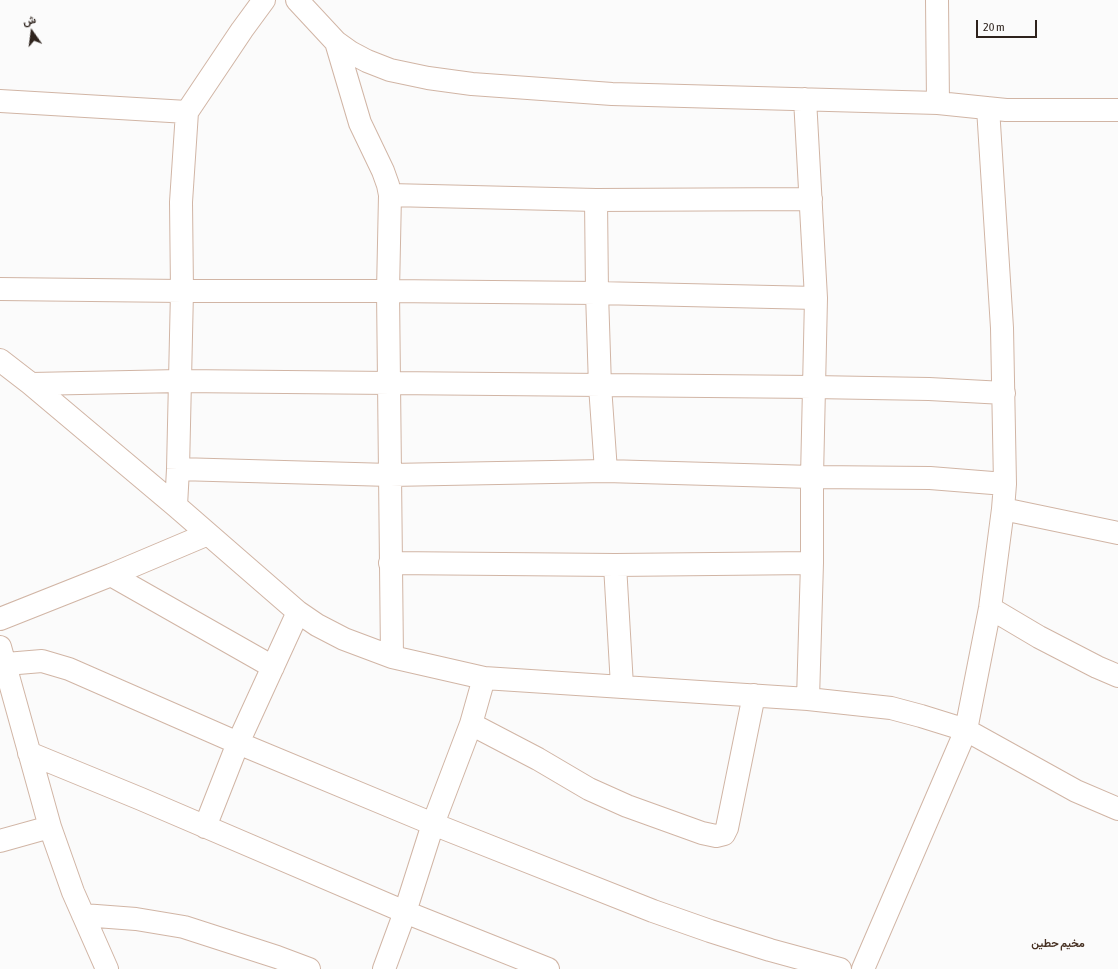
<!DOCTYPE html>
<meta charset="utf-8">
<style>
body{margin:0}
#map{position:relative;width:1118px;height:969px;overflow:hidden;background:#fbfbfb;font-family:"Asap Condensed",Vazirmatn,sans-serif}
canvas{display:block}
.north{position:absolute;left:12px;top:12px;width:40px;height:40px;-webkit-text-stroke:3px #fbfbfb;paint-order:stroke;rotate:346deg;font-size:11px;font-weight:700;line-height:16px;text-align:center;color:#2e231d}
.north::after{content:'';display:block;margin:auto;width:14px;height:18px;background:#2e231d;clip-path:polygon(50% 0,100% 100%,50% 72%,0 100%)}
.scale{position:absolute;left:976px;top:20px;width:61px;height:18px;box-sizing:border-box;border:2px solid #2e231d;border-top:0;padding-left:5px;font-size:12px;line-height:14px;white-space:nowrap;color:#2e231d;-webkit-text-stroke:3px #fbfbfb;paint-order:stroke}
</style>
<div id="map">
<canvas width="1118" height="969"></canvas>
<div class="north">ش</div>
<div class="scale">20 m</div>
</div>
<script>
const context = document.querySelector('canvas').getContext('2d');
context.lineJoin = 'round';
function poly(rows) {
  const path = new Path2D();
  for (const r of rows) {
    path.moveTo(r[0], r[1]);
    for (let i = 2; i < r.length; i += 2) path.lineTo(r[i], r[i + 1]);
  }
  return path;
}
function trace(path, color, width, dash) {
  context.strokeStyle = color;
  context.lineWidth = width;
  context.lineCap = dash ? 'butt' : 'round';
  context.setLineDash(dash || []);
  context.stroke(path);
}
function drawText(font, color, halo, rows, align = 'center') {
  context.font = font + ' "Asap Condensed",Vazirmatn,sans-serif';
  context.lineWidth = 3.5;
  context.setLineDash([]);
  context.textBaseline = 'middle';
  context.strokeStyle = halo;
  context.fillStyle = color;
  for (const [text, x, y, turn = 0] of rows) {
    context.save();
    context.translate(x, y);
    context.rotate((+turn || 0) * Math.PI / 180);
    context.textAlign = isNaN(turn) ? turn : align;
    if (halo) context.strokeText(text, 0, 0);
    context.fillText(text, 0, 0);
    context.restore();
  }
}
const minor = poly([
 [297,0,336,42,350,52,367,61,390,70,428,78,472,84,612,94,938,103,1006,110,1118,110],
 [937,0,938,103],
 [336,42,360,123,383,171,388,185,390,195,388,291,392,657],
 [805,99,816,298,812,477,812,563,808,699],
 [0,101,187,112],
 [988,108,1002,328,1005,484,1003,509,1118,533],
 [390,195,596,200,811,199],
 [596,200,597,293,600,386,606,471],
 [0,289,182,291,388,291,597,293,816,298],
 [0,360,31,384,176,506,298,612,317,625,344,639,392,657,484,678,808,699,891,708,921,716,966,730,1076,791,1118,809],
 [31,384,180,381,813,387,929,389,1004,393],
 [178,469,390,475,606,471,812,477,930,478,1005,484],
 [176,506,178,469,182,291,181,202,187,112,242,30,264,0],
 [390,563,615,565,812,563],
 [615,565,622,686],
 [111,575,273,667],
 [990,608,1039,637,1097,667,1118,676],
 [0,619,111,575,208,534],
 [0,647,50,827,73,892,107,969],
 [6,664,42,661,69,669,238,743,433,824,653,911,710,931,770,950,840,969],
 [471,724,538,759,589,789,627,806,702,833,716,836,724,834,727,828,754,695],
 [29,753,141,799,405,912,548,969],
 [205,827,238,743,298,612],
 [0,841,50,827],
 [83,915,136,919,184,927,277,957,309,969],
 [384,969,405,912,433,824,471,724,484,678],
 [863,969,966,730,990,608,1003,509]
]);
trace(minor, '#d1b5a5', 24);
trace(minor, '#fff', 22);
drawText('bold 11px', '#473123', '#fbfbfb', [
 ["مخيم حطين",1058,944]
]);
</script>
